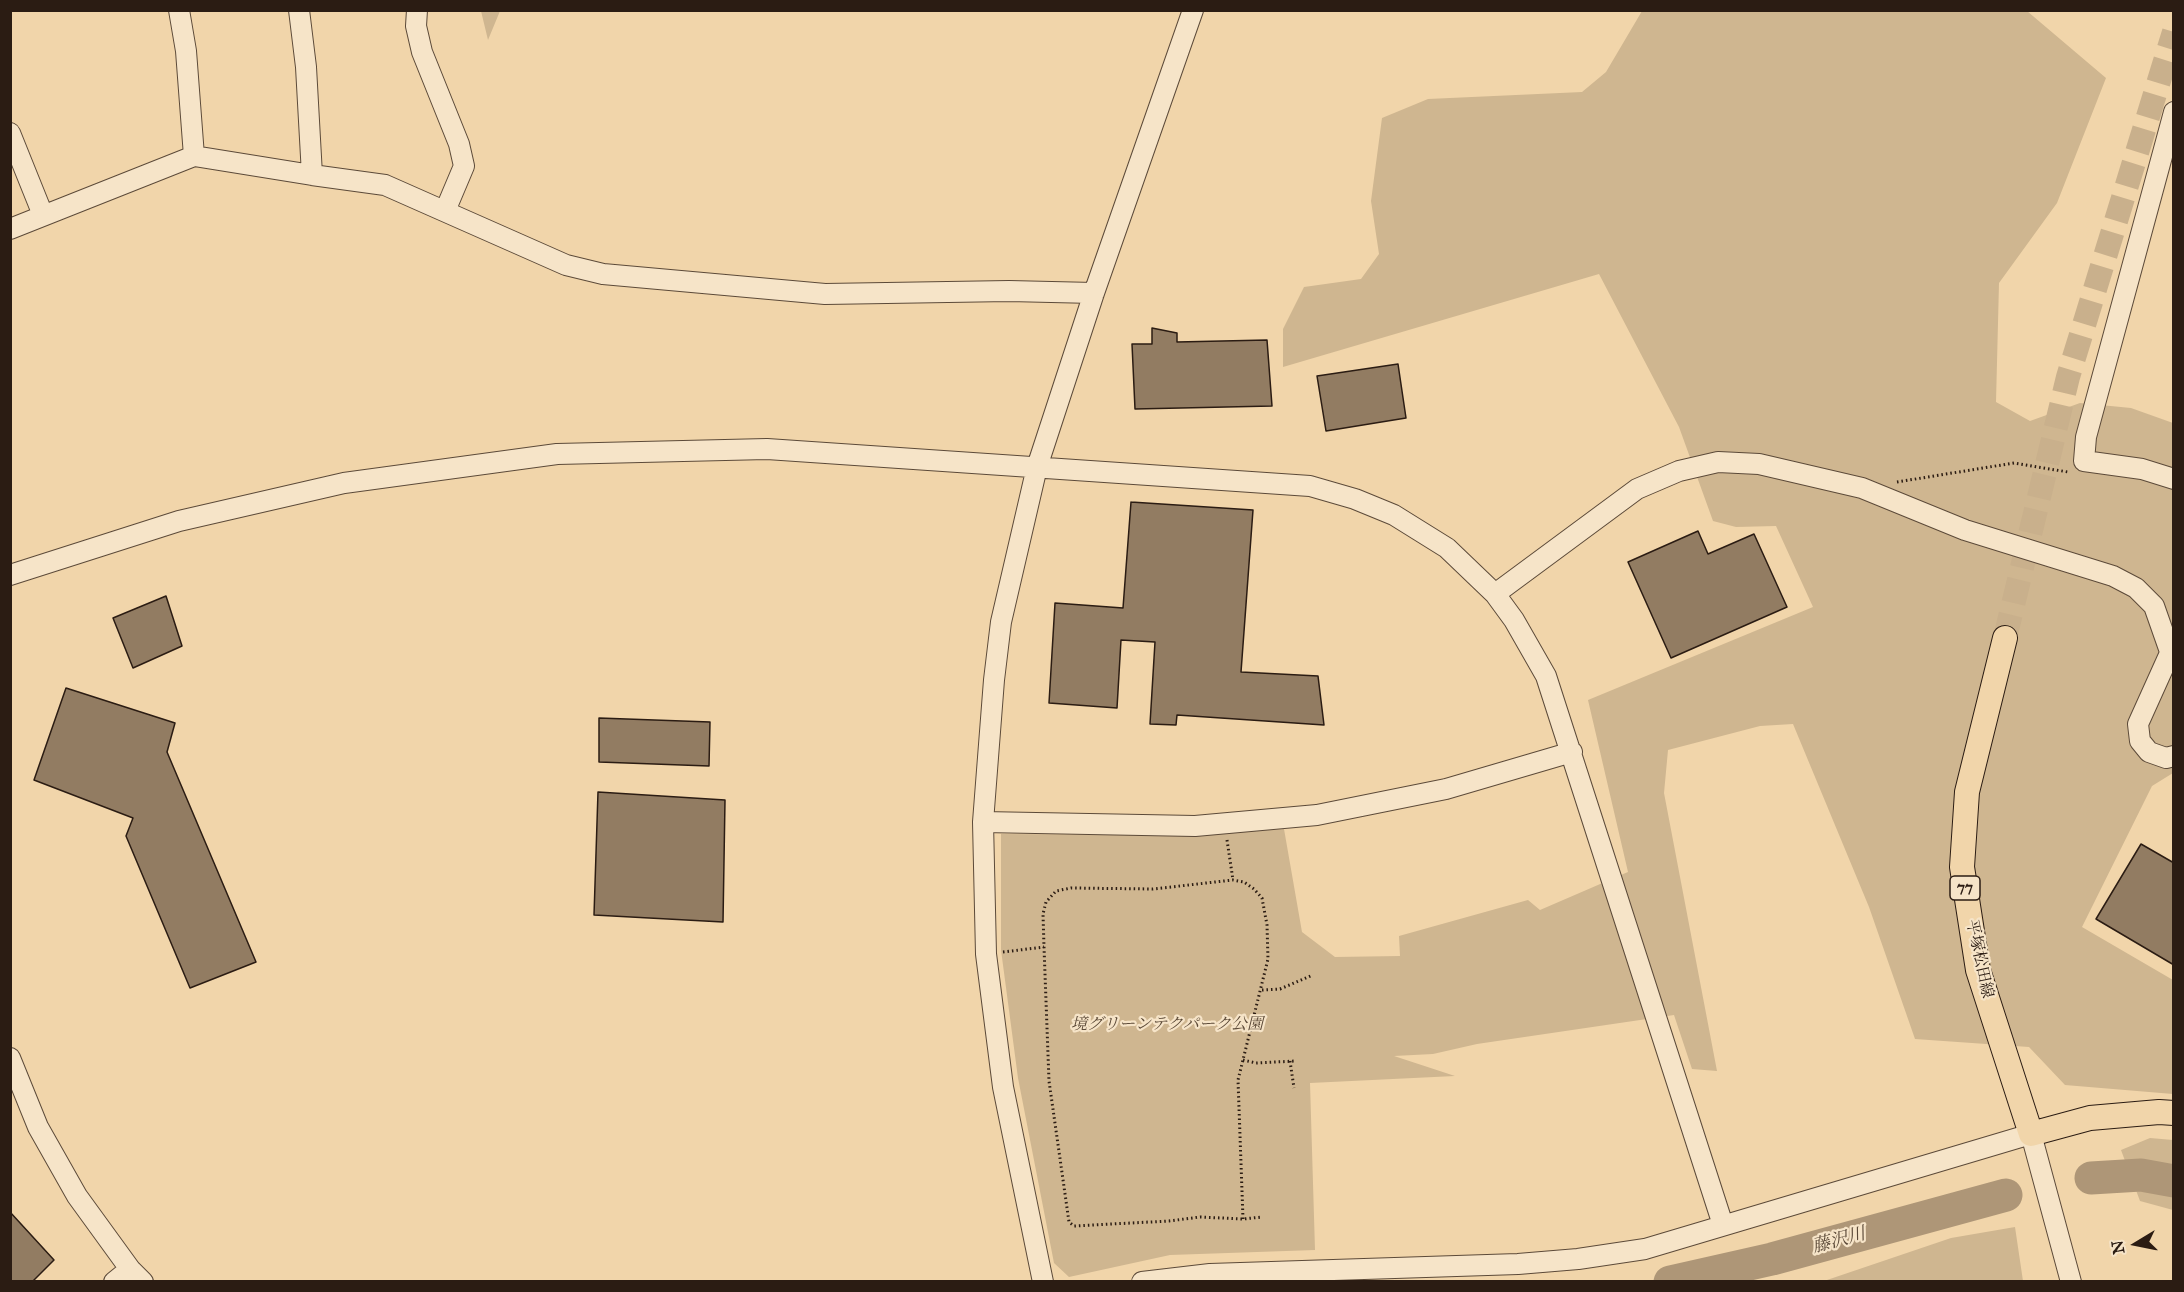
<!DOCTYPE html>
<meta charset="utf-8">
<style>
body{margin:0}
#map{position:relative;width:2184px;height:1292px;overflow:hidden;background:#f1d5aa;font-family:"IM FELL Great Primer",serif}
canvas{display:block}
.frame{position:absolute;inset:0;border:12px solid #2b1c13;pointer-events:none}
.north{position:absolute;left:2106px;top:1214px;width:60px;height:60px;-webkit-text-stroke:4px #f6e4c8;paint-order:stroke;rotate:260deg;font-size:16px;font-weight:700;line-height:24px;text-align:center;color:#2b1c13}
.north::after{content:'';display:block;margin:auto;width:21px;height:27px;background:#2b1c13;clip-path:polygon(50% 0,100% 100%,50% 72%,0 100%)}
</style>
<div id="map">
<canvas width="2184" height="1292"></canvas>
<div class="frame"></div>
<div class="north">N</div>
</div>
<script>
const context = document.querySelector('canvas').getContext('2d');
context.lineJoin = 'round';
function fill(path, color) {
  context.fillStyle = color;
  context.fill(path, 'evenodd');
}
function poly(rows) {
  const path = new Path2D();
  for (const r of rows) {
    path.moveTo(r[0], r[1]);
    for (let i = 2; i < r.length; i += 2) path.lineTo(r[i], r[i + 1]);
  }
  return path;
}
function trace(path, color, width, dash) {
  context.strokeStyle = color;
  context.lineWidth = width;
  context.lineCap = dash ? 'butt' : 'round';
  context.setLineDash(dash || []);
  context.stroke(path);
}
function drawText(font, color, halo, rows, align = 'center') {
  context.font = font + ' "IM FELL Great Primer","Noto Serif JP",serif';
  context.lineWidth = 4.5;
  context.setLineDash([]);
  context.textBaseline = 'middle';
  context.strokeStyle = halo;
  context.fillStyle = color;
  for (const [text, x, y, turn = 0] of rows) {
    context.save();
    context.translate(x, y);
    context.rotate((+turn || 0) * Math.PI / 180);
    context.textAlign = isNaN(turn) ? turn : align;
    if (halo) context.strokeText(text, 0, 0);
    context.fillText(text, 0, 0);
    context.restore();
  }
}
fill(poly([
 [481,11,500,11,488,40],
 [1642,11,2027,11,2106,78,2057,203,1999,283,1996,402,2030,421,2080,403,2131,408,2173,423,2173,773,2152,786,2082,927,2173,980,2173,1094,2065,1085,2029,1047,1915,1039,1869,907,1793,724,1760,726,1668,750,1664,793,1717,1071,1692,1069,1674,1015,1477,1044,1433,1054,1394,1056,1455,1076,1310,1083,1315,1250,1170,1255,1069,1277,1054,1263,1018,1078,1001,950,1001,834,1188,835,1284,829,1302,932,1335,957,1400,956,1399,936,1528,900,1540,910,1628,872,1588,700,1813,607,1776,526,1736,527,1713,521,1679,427,1599,274,1283,367,1283,329,1304,287,1361,279,1379,254,1371,201,1382,118,1428,99,1582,92,1606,72],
 [2150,1138,2173,1140,2173,1210,2140,1201,2121,1150],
 [2015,1227,2023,1281,1824,1281,1951,1238]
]), '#cfb690');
trace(poly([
 [2091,1178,2141,1175,2174,1181],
 [1670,1282,1772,1259,2006,1195]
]), '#ae9677', 33);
const building = poly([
 [1152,328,1177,333,1177,342,1267,340,1272,406,1135,409,1132,344,1152,344,1152,328],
 [1398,364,1406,418,1326,431,1317,376,1398,364],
 [1131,502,1253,510,1241,672,1318,676,1324,725,1177,715,1176,725,1150,724,1155,642,1121,640,1117,708,1049,703,1055,603,1123,608,1131,502],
 [1698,531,1708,554,1754,534,1787,607,1671,658,1628,562,1698,531],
 [166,596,182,646,133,668,113,618,166,596],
 [66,688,175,723,167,752,256,962,190,988,126,836,133,818,34,780,66,688],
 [599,718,710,722,709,766,599,762,599,718],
 [598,792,725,800,723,922,594,915,598,792],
 [2141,844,2174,863,2174,965,2096,919,2141,844],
 [10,1212,54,1260,33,1281,10,1281,10,1212]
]);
fill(building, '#927c62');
trace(building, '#2b1c13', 1.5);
trace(poly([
 [2005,638,2068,377,2174,32]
]), '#c9b08c', 24, [24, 12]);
const minor = poly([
 [179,10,186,51,194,156],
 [299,10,306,67,312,175],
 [417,10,416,26,422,52,459,144,464,166,445,211],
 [2174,112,2086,437,2084,461,2142,469,2174,479],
 [10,133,43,215],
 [10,229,194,156,312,175,385,185,566,265,603,274,825,294,1009,291,1094,293],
 [10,575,179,521,344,483,557,454,767,449,1310,486,1355,499,1394,515,1447,548,1495,594,1514,620,1546,676,1723,1225],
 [1495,594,1637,489,1679,471,1718,462,1759,464,1862,488,1965,530,2113,576,2136,588,2154,606,2174,663],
 [2170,653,2138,724,2140,741,2149,752,2166,758,2174,756],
 [983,822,1195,826,1317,815,1446,789,1572,752],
 [10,1058,38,1127,77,1196,130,1269,143,1282],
 [114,1282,130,1269],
 [1043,1282,1003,1087,986,954,983,822,994,680,1001,622,1037,467,1094,293,1193,10],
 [1142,1282,1210,1274,1518,1264,1578,1259,1645,1249,2031,1134,2071,1282]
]);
const major = poly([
 [2005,638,1967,792,1962,867,1978,970,2031,1134,2090,1118,2159,1112,2174,1113]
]);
trace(minor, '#5c4a39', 22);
trace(major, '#2b1c13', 26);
trace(poly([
 [1897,482,2014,463,2068,472],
 [1227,840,1233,880],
 [1003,952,1044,947],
 [1262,990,1280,989,1313,975],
 [1243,1060,1256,1063,1296,1061],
 [1290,1061,1294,1088],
 [1243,1219,1238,1080,1268,959,1267,925,1262,898,1254,889,1244,882,1233,880,1153,889,1071,888,1056,891,1046,902,1043,914,1044,947,1049,1081,1069,1222,1074,1226,1169,1221,1200,1217,1243,1219,1262,1217]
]), '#2b1c13', 3, [1.5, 3]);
trace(minor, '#f6e4c8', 20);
trace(major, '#f1d5aa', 24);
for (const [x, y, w] of [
 [1965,888,30]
]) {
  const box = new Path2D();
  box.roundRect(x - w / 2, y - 12, w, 24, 4.5);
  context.fillStyle = '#f6e4c8';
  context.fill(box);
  trace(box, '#2b1c13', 1.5);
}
drawText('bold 15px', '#2b1c13', null, [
 ["77",1965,888]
]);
drawText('16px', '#2b1c13', '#f6e4c8', [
 ["平塚松田線",1979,959,78]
]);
drawText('italic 16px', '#5c4a38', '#f6e4c8', [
 ["境グリーンテクパーク公園",1167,1025]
]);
drawText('italic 18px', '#594736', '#f6e4c8', [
 ["藤沢川",1839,1241,-15]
]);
</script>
